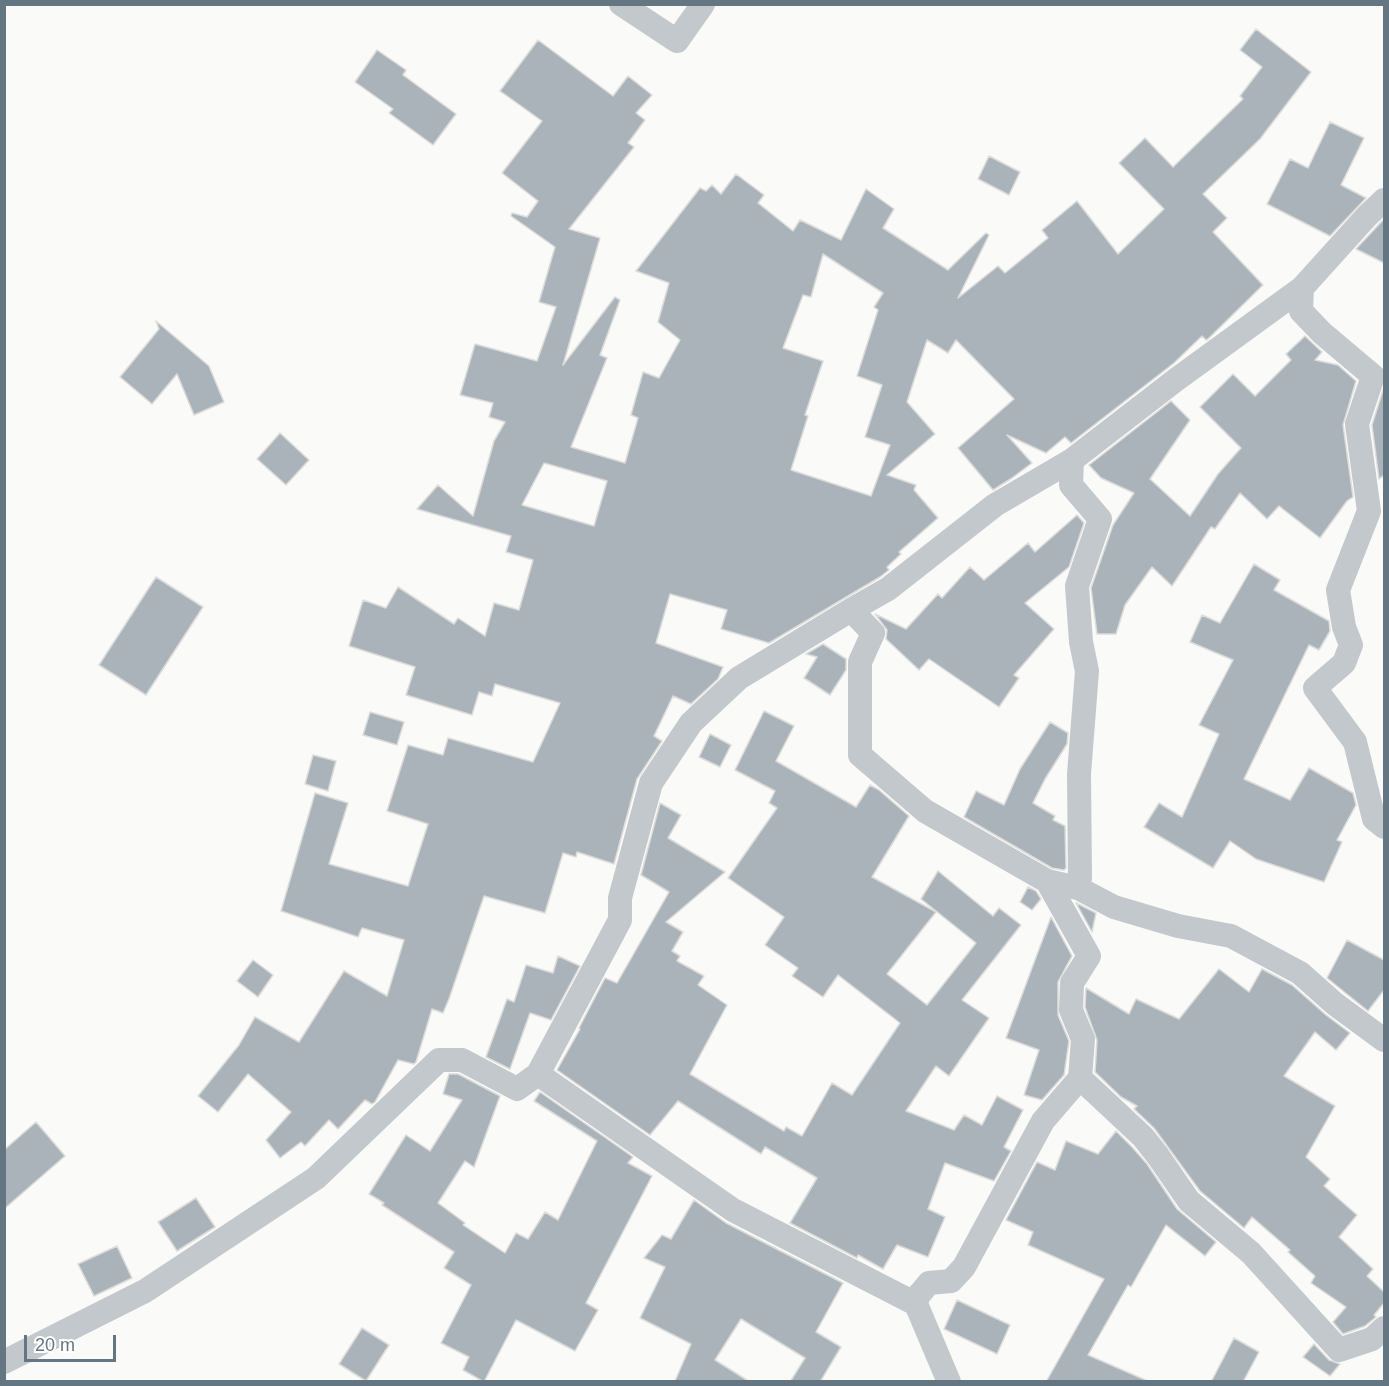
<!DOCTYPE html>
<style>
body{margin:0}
#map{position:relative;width:1389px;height:1386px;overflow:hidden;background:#fafaf8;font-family:Helvetica,sans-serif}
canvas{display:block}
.frame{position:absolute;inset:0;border:6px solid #657683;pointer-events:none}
.scale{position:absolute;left:24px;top:1335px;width:92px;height:27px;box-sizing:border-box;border:3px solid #657683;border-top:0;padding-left:8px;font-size:18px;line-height:21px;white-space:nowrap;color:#657683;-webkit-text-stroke:4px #fff;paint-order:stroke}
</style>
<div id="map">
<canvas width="1389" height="1386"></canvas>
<div class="frame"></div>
<div class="scale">20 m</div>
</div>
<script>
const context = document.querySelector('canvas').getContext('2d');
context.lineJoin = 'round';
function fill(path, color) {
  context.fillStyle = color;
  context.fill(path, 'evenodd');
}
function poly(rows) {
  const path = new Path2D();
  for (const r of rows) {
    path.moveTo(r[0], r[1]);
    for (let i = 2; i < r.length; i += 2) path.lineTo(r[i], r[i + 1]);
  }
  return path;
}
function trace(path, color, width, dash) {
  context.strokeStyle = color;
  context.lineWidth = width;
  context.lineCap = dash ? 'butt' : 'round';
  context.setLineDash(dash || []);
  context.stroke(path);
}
const building = poly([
 [1256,29,1311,72,1260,139,1203,194,1227,218,1213,232,1263,285,1208,339,1206,340,1202,336,1174,363,1071,443,1065,437,1046,453,1007,435,1032,463,1012,478,993,490,958,448,1014,399,956,340,948,353,927,340,907,402,935,434,887,475,916,485,914,490,938,518,899,552,901,554,887,567,889,570,880,577,769,643,721,629,727,610,670,594,656,643,723,667,718,679,691,704,673,696,654,736,662,741,637,779,614,864,577,852,576,857,563,853,545,913,484,896,449,999,443,1013,432,1009,416,1062,414,1064,398,1060,375,1102,372,1104,365,1100,338,1129,329,1120,305,1146,301,1142,280,1158,266,1140,291,1112,248,1074,218,1112,198,1096,239,1045,255,1017,299,1042,344,971,387,996,404,940,362,928,358,937,281,911,315,793,348,803,329,864,408,886,428,824,387,811,408,745,443,755,448,738,533,762,560,703,495,684,492,696,479,692,472,715,406,695,415,667,349,646,363,600,386,608,398,587,454,624,458,618,485,636,494,603,519,610,533,560,506,552,511,536,417,509,438,485,473,516,494,441,505,422,489,417,493,403,460,395,475,344,537,361,556,307,539,302,555,247,511,216,512,213,527,217,538,201,502,173,542,121,500,91,538,40,613,96,628,76,652,95,636,113,645,120,628,143,634,147,569,229,600,238,563,365,615,297,620,300,600,355,607,358,571,447,625,463,638,418,631,415,643,372,659,378,680,340,658,322,669,283,636,271,700,188,706,191,712,185,721,194,736,174,764,195,758,203,793,231,800,220,841,240,866,189,894,209,883,228,948,270,986,233,989,235,958,298,998,266,1005,273,1048,238,1042,230,1077,201,1118,254,1164,209,1119,163,1145,138,1173,167,1243,99,1240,96,1262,67,1240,50,1256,29],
 [823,254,883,293,874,307,878,310,857,376,882,385,865,437,890,445,871,496,791,470,808,416,805,415,823,361,783,348,803,295,811,297,823,254],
 [544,463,607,481,594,526,522,505,544,463],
 [377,50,406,70,403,75,456,114,433,145,389,113,393,109,355,82,377,50],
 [1330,122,1364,138,1341,185,1366,198,1330,236,1267,204,1290,159,1308,168,1330,122],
 [989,156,1020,172,1009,195,978,179,989,156],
 [1384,219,1384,263,1356,249,1384,219],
 [156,321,209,366,224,402,194,415,177,374,152,404,120,377,159,329,156,321],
 [1305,336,1322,352,1315,360,1338,365,1356,381,1343,425,1353,497,1347,501,1320,538,1279,506,1267,519,1240,493,1215,529,1211,527,1172,586,1152,567,1125,605,1116,634,1097,634,1091,588,1113,525,1134,493,1101,478,1089,465,1171,401,1190,420,1150,479,1190,516,1218,474,1241,448,1200,407,1233,374,1255,396,1291,360,1286,354,1305,336],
 [1384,387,1384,475,1379,479,1372,425,1384,387],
 [280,433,309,460,286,485,257,459,280,433],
 [1077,515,1084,523,1069,567,1025,603,1054,629,1014,675,1019,678,999,707,929,659,919,670,886,639,887,630,875,614,906,629,938,594,942,598,970,567,984,580,1028,543,1035,552,1077,515],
 [1254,564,1280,580,1274,590,1329,621,1330,631,1319,650,1309,645,1244,779,1290,800,1309,768,1353,793,1356,805,1337,840,1342,842,1324,882,1256,859,1230,841,1213,868,1144,827,1159,803,1182,817,1219,734,1199,725,1233,660,1190,642,1202,615,1220,623,1254,564],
 [156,577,203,607,146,695,99,665,156,577],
 [823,644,846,659,846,670,830,695,804,678,817,657,806,654,823,644],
 [764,711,794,726,776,761,856,807,870,785,879,790,909,816,872,877,936,912,887,974,927,1005,976,943,921,899,938,871,993,916,999,908,1021,925,962,1000,989,1018,949,1076,936,1066,906,1111,954,1130,964,1115,982,1125,997,1096,1023,1110,1004,1147,1011,1151,994,1181,945,1163,928,1209,945,1217,928,1257,897,1245,883,1269,858,1255,857,1258,790,1223,817,1178,765,1147,761,1154,678,1101,650,1135,557,1070,580,1029,579,1028,605,978,617,983,669,892,641,875,660,803,681,815,668,838,725,872,666,922,683,932,672,951,680,956,677,961,704,976,698,985,727,1005,690,1074,784,1131,786,1127,802,1136,832,1083,852,1095,900,1023,838,975,823,997,792,976,798,968,765,945,784,917,728,878,777,808,769,803,775,791,735,770,764,711],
 [370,712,404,722,397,745,363,735,370,712],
 [1050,722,1068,733,1067,744,1045,779,1033,803,1055,816,1053,820,1065,826,1066,868,1064,870,1052,868,964,817,976,791,1004,805,1020,769,1050,722],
 [710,734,731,745,720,767,699,757,710,734],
 [313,755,336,761,328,791,305,784,313,755],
 [1028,887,1036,891,1041,899,1032,910,1020,902,1028,887],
 [1076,903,1096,913,1092,932,1076,903],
 [1051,917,1072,956,1058,982,1058,1015,1069,1041,1064,1075,1042,1100,1024,1095,1039,1050,1006,1038,1051,917],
 [1347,940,1384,960,1384,990,1368,1011,1327,978,1347,940],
 [558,956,580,966,551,1020,530,1013,510,1069,486,1057,507,999,514,1002,526,965,553,973,558,956],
 [253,960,273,975,258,997,237,981,253,960],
 [1219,969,1249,992,1262,969,1292,985,1326,1015,1350,1033,1336,1050,1315,1032,1284,1076,1335,1106,1306,1157,1330,1179,1324,1186,1357,1215,1339,1237,1373,1269,1367,1276,1384,1292,1384,1303,1374,1315,1376,1317,1365,1326,1343,1334,1333,1322,1346,1307,1311,1283,1315,1276,1288,1252,1290,1250,1252,1217,1244,1228,1200,1191,1154,1128,1134,1109,1137,1106,1121,1097,1095,1072,1097,1040,1085,1007,1086,988,1129,1014,1136,999,1179,1019,1219,969],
 [449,1074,458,1074,500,1096,474,1167,465,1161,438,1203,465,1223,463,1225,505,1253,516,1233,528,1239,545,1212,558,1220,597,1141,534,1101,540,1092,633,1157,628,1163,652,1176,586,1303,598,1310,575,1351,516,1320,484,1382,463,1370,469,1357,441,1343,471,1285,444,1268,454,1252,382,1205,384,1203,369,1194,406,1135,430,1151,462,1100,443,1094,449,1074],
 [36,1122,65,1156,4,1209,4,1150,36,1122],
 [1116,1131,1132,1147,1147,1164,1177,1209,1216,1242,1205,1256,1166,1225,1131,1287,1128,1285,1088,1355,1150,1382,1046,1382,1104,1279,1028,1245,1033,1232,1006,1220,1037,1162,1055,1170,1066,1141,1098,1154,1116,1131],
 [196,1198,215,1227,177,1251,158,1222,196,1198],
 [694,1200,726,1223,843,1283,816,1332,841,1347,820,1382,790,1382,805,1358,741,1319,715,1360,750,1382,675,1381,691,1344,640,1318,665,1267,644,1258,662,1235,671,1239,694,1200],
 [117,1246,132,1278,94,1296,78,1264,117,1246],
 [957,1300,1010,1325,997,1354,944,1329,957,1300],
 [362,1328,389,1345,366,1381,339,1364,362,1328],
 [1234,1338,1259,1352,1243,1382,1211,1382,1234,1338],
 [1314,1344,1329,1360,1340,1364,1330,1376,1303,1357,1314,1344]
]);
fill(building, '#aab3b9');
trace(building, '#dcdcda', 1.5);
trace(poly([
 [621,4,677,41,703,4],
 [1302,288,1301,311,1322,333,1373,376,1357,424,1369,511,1338,590,1344,627,1351,645,1344,663,1315,688,1355,742,1374,819,1384,827],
 [851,610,873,633,860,662,860,755,925,811,1047,881],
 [1078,888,1114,907,1178,926,1231,936,1300,973,1335,1004,1384,1040],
 [1080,1078,1143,1137,1158,1156,1189,1201,1251,1253,1339,1350,1372,1339,1384,1328],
 [916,1304,918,1296,929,1283,951,1281,964,1267,1043,1121,1080,1078,1083,1039,1071,1010,1072,983,1089,956,1047,881,1078,888,1080,878,1079,774,1087,671,1081,642,1077,586,1100,519,1071,485,1072,460],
 [4,1362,145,1291,316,1178,439,1060,462,1060,517,1089,538,1074],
 [949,1382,916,1304,733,1210,538,1074,620,920,620,898,651,783,691,723,739,678,851,610,888,589,995,505,1072,460,1177,379,1302,288,1367,216,1384,200]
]), '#c3c8cc', 24);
</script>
